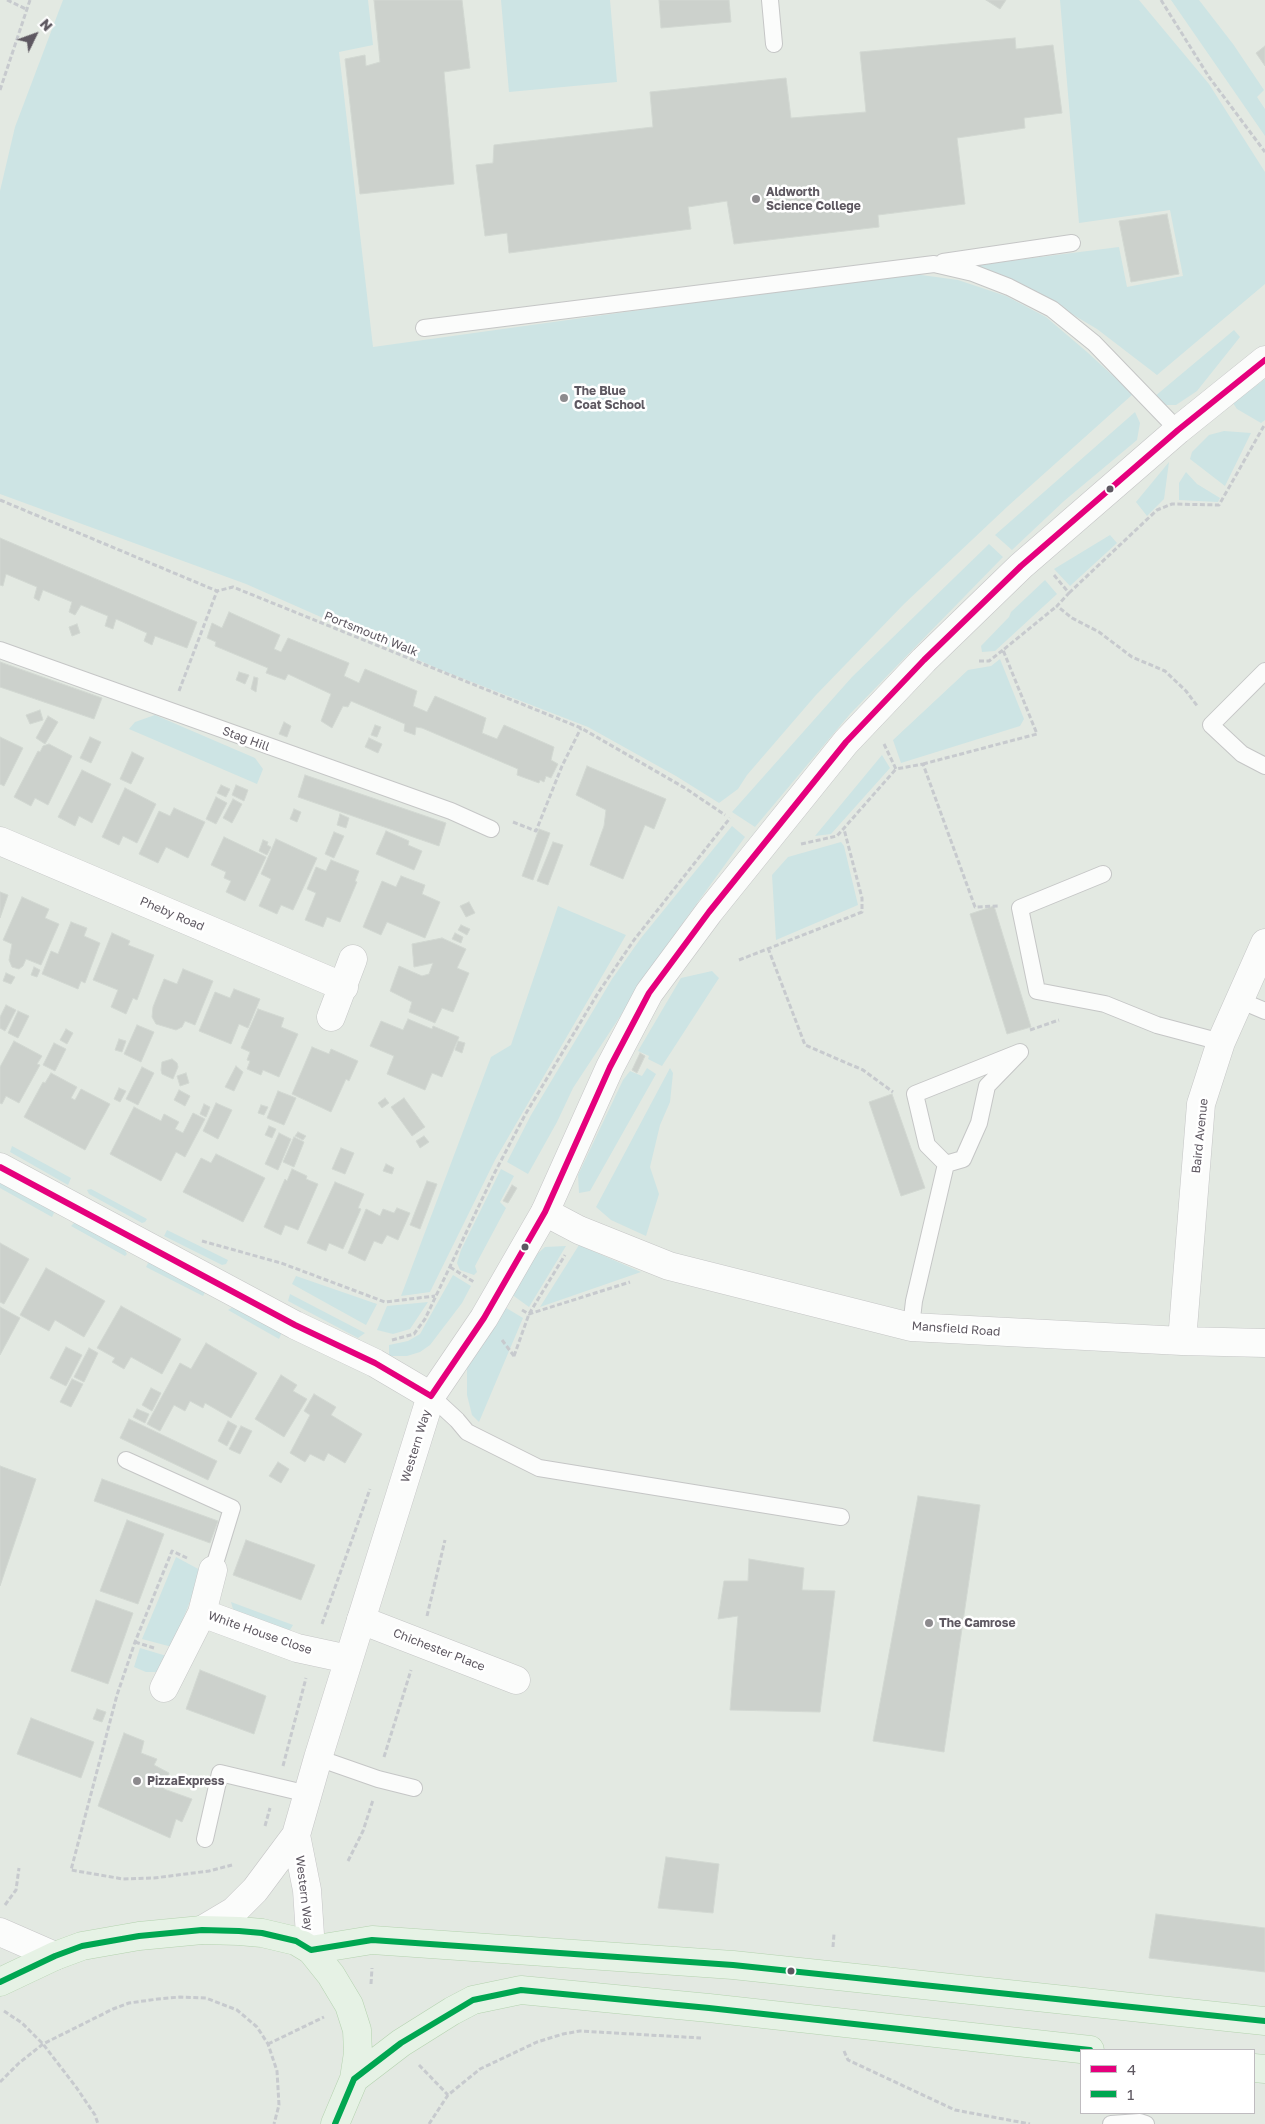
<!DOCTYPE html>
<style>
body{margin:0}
#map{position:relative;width:1265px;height:2124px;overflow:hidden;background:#e3e9e2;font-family:"Golos Text",sans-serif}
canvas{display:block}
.legend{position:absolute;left:1080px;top:2049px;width:175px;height:65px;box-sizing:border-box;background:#fff;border:1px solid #bfbcc0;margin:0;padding:6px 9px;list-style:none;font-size:15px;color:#5e5861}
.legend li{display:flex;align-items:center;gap:10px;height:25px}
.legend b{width:25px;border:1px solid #bfbcc0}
.north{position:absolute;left:10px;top:10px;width:50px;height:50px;-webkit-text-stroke:4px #fff;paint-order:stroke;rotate:48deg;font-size:14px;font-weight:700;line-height:20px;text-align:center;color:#5e5861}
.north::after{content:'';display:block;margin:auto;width:18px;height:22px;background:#5e5861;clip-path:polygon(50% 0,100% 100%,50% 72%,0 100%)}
</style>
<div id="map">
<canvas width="1265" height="2124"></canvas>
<ul class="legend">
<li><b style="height:6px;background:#e5007d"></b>4</li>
<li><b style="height:6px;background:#00a651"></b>1</li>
</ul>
<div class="north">N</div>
</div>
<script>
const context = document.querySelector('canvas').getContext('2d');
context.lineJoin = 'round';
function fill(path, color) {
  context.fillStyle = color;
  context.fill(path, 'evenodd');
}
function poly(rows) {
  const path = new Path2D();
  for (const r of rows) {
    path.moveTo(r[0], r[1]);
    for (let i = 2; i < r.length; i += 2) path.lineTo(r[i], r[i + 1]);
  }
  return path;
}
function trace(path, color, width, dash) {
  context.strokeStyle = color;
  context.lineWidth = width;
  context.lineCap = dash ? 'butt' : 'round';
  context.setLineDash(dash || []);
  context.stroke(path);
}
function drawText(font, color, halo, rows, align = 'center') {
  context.font = font + ' "Golos Text",sans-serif';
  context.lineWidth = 5;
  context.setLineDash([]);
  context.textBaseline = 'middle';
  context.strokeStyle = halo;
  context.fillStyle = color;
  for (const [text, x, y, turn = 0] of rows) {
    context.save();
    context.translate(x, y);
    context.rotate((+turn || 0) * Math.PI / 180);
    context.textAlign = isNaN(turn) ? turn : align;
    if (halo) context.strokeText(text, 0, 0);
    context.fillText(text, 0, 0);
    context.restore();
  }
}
fill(poly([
 [63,0,368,0,373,45,339,52,373,347,907,273,958,280,1006,296,1046,317,1087,352,1133,394,1008,506,904,604,816,695,747,775,738,789,719,803,676,776,588,727,441,670,246,584,0,494,0,191,15,127],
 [501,0,610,0,617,82,509,92],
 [1060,0,1139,0,1209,84,1265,172,1265,284,1157,375,1097,329,1055,304,970,266,1119,247,1127,287,1183,276,1170,210,1079,223],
 [1171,0,1199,0,1233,44,1264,90,1257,97,1265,109,1265,136],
 [1234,330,1240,337,1197,391,1176,405,1163,405,1154,397],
 [1265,379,1265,420,1261,423,1237,409,1233,403],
 [1135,412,1140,423,1137,440,1064,501,1012,550,995,535],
 [1224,431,1251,433,1225,486,1190,459,1192,452,1209,435],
 [1169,462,1164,499,1147,516,1136,502],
 [1186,472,1197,484,1220,498,1218,502,1179,500,1179,483],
 [1110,535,1117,543,1070,586,1054,569],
 [989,544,1003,557,850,714,755,827,732,812,852,677],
 [1045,580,1057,594,995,651,982,652,981,646,1009,617,1011,612],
 [1000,659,1024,719,1020,726,901,763,893,740,968,670,991,666],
 [155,715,255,758,263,769,257,784,129,729,135,722],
 [882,755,890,768,831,834,815,836],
 [732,826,745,837,669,942,573,1088,557,1122,528,1174,507,1162,531,1115,612,979,641,938],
 [841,842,844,846,858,905,776,940,772,875,788,857],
 [558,906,626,935,495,1160,430,1292,401,1296,491,1057,511,1045],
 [712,971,719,978,662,1066,648,1059,649,1056,638,1051,681,978],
 [647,1068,656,1074,590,1191,579,1193,578,1175,623,1080,630,1071,642,1076],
 [670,1068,673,1073,670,1102,660,1125,650,1167,659,1194,646,1236,611,1220,596,1207],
 [12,1146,71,1178,68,1185,10,1152],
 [501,1169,514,1176,500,1202,506,1208,475,1266,477,1272,474,1275,460,1270,457,1263,461,1250],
 [0,1180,52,1210,54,1213,52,1217,0,1188],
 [91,1189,147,1219,145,1222,142,1223,89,1194,87,1190],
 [74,1223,78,1223,123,1247,127,1254,125,1256,71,1226],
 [167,1230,228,1260,226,1264,222,1265,164,1236],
 [579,1245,641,1272,540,1307],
 [566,1246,529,1307,511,1294,526,1264,545,1247],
 [149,1261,206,1291,203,1296,146,1267],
 [453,1275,471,1286,462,1303,430,1345,420,1352,407,1356,389,1356,389,1345,408,1341,420,1334],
 [296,1276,377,1304,366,1325,292,1284],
 [290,1294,365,1333,358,1338,288,1301],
 [428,1302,410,1329,393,1334,377,1330,387,1306],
 [234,1306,282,1332,279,1339,228,1310],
 [503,1306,523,1318,479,1422,472,1415,467,1395,467,1364],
 [176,1557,202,1571,172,1647,142,1639],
 [231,1602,293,1625,286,1637,239,1615,233,1609],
 [140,1648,170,1657,160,1672,146,1672,134,1667]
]), '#cde4e4');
const building = poly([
 [374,0,462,0,470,68,444,72,454,184,360,194,345,59,365,55,366,66,380,62,374,0],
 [659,0,729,0,731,22,661,28,659,0],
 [986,0,1006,0,1000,9,986,0],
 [1015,38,1016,49,1053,45,1062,113,1024,118,1025,128,957,138,965,204,878,215,879,227,734,244,727,201,688,207,691,229,509,253,507,233,485,236,476,165,493,163,494,145,653,127,650,92,786,78,791,118,866,112,860,52,1015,38],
 [1265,46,1265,66,1256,53,1265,46],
 [1167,214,1179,274,1131,282,1119,221,1167,214],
 [0,538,197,622,187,648,155,636,152,645,144,641,147,633,116,619,113,629,105,626,108,616,81,605,75,615,69,612,72,602,43,590,39,601,34,598,37,587,6,574,3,586,0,585,0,538],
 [229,612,280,635,274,649,281,652,288,638,349,663,344,676,359,683,365,669,417,691,413,706,427,712,435,696,486,718,482,733,497,739,504,725,554,747,551,760,558,764,551,778,546,776,544,782,540,780,539,783,517,775,518,769,422,728,416,727,415,735,404,731,405,724,351,701,348,707,343,706,332,728,321,721,331,694,288,674,285,680,266,673,268,668,215,646,216,642,207,638,212,623,222,628,229,612],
 [77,624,80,633,72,636,69,627,77,624],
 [0,662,102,698,94,719,0,687,0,662],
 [239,672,249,675,245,684,236,680,239,672],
 [254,677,258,678,256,692,251,689,254,677],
 [40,710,43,720,30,724,26,715,40,710],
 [48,716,58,722,45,744,36,738,48,716],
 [284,722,291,726,287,737,279,734,284,722],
 [375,725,381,727,377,737,371,735,375,725],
 [0,737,23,748,4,786,0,784,0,737],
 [90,737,101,742,91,763,80,758,90,737],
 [369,738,382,744,378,753,365,747,369,738],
 [49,744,72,756,48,805,35,798,31,806,14,797,38,751,40,752,43,746,49,744],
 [132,752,144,758,131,784,120,779,132,752],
 [587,766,666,799,654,829,645,825,623,879,590,865,604,826,606,810,576,795,587,766],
 [82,770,111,784,92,823,79,816,75,826,58,817,82,770],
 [305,775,446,823,439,846,298,797,305,775],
 [221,785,230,789,226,797,217,793,221,785],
 [236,785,248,790,244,801,232,795,236,785],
 [125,788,156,804,137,843,123,836,119,845,102,837,125,788],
 [216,797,227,803,216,824,206,819,216,797],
 [233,799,242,804,232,823,223,818,233,799],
 [174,808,205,822,188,858,166,847,158,863,139,854,159,811,170,816,174,808],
 [294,809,301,812,297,822,290,819,294,809],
 [340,814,349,818,346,828,337,825,340,814],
 [539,829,550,833,533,880,522,876,539,829],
 [386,831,409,841,408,845,422,851,414,870,376,854,386,831],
 [334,832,344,836,334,858,325,854,334,832],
 [224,837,266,857,245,901,226,892,231,881,224,878,226,872,211,865,224,837],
 [276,839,317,858,293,910,281,905,277,914,259,906,271,879,261,874,276,839],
 [263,840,268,842,267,845,271,847,267,855,259,851,263,840],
 [553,842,563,845,548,885,537,881,553,842],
 [331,860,359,871,355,881,357,882,340,922,327,917,323,927,305,920,316,893,307,889,316,867,326,871,331,860],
 [401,876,425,885,422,894,440,902,425,938,387,922,381,935,363,927,382,881,396,887,401,876],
 [0,892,8,895,0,918,0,892],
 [22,897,49,909,45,918,59,924,41,965,26,959,23,966,19,969,12,967,9,960,12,944,3,940,22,897],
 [469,902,475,913,466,917,460,906,469,902],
 [994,906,1031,1027,1007,1034,970,914,994,906],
 [71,922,87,928,84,936,100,943,85,983,81,981,78,989,42,974,51,951,58,954,71,922],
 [461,925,470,929,467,935,458,930,461,925],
 [112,933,130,941,128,945,154,955,137,1000,133,998,126,1014,111,1007,118,990,93,980,112,933],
 [455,933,463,937,461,943,452,939,455,933],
 [442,938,466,949,457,968,469,973,453,1012,442,1008,435,1023,409,1012,412,1002,390,991,399,966,422,976,429,974,433,963,414,967,412,944,442,938],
 [34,967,40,970,37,977,31,975,34,967],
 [183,969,213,981,195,1025,185,1021,182,1027,176,1030,156,1024,152,1017,153,1007,164,979,177,984,183,969],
 [6,973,15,977,11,984,3,981,6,973],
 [234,989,260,999,248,1028,239,1024,231,1044,199,1031,215,992,230,998,234,989],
 [6,1005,16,1010,5,1031,0,1028,0,1017,6,1005],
 [258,1009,284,1018,281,1027,298,1034,279,1077,263,1070,261,1075,247,1069,250,1061,247,1060,250,1052,241,1048,258,1009],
 [18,1011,29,1016,18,1038,8,1033,18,1011],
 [408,1019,432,1029,433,1026,459,1037,442,1077,432,1073,425,1090,387,1074,394,1056,370,1046,381,1021,403,1030,408,1019],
 [137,1025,154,1032,141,1062,124,1054,137,1025],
 [66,1029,73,1033,67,1044,60,1040,66,1029],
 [119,1039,126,1041,122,1052,115,1050,119,1039],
 [14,1041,42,1056,37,1064,40,1065,19,1103,6,1096,2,1104,0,1103,0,1067,14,1041],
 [458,1041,465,1043,462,1053,455,1050,458,1041],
 [54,1043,66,1049,55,1071,43,1065,54,1043],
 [312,1047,329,1054,331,1049,358,1061,349,1081,346,1079,331,1112,292,1094,312,1047],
 [640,1053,645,1056,637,1073,632,1070,640,1053],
 [172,1059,177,1063,178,1067,173,1079,162,1074,161,1070,162,1062,172,1059],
 [236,1066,243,1072,234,1091,225,1087,236,1066],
 [142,1067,154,1073,138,1105,126,1099,142,1067],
 [51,1073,77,1087,71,1098,75,1100,81,1089,110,1104,85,1150,24,1117,43,1082,45,1083,51,1073],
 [186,1073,189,1083,180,1086,177,1076,186,1073],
 [119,1088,126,1091,120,1102,114,1099,119,1088],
 [179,1090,190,1096,185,1106,174,1100,179,1090],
 [278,1091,296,1098,284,1125,267,1118,278,1091],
 [892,1094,925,1188,901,1196,869,1102,892,1094],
 [385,1098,389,1103,382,1108,378,1103,385,1098],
 [404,1098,425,1127,412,1136,391,1107,404,1098],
 [216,1103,232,1110,218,1139,203,1131,216,1103],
 [204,1104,210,1107,206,1117,200,1114,204,1104],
 [261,1105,268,1107,264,1115,258,1113,261,1105],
 [134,1107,161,1121,164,1114,179,1122,175,1129,183,1133,193,1113,205,1119,185,1157,176,1152,161,1181,110,1154,134,1107],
 [269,1126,276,1129,272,1138,265,1135,269,1126],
 [298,1132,306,1136,303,1140,295,1136,298,1132],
 [279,1133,291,1139,278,1170,265,1164,279,1133],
 [424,1136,429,1142,420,1148,416,1141,424,1136],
 [294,1137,304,1142,294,1167,283,1162,294,1137],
 [341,1148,354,1153,345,1174,332,1169,341,1148],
 [216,1154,265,1178,243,1222,183,1192,201,1158,211,1163,216,1154],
 [386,1164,394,1168,392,1174,383,1171,386,1164],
 [292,1169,307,1176,306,1179,318,1184,298,1230,285,1225,281,1235,264,1227,285,1179,287,1181,292,1169],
 [427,1181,437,1184,420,1229,410,1225,427,1181],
 [335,1182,364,1194,358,1208,361,1209,343,1249,329,1243,326,1251,307,1243,335,1182],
 [512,1185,517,1188,508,1203,503,1201,512,1185],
 [397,1208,410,1213,398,1240,387,1235,382,1244,374,1241,365,1261,348,1253,366,1209,380,1216,383,1209,394,1213,397,1208],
 [0,1243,29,1259,4,1304,0,1302,0,1243],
 [46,1268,105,1301,84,1337,55,1320,49,1331,20,1315,46,1268],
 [121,1306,181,1339,162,1374,131,1357,124,1369,112,1362,115,1358,97,1348,121,1306],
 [0,1307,20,1318,0,1355,0,1307],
 [206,1343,257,1373,231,1418,205,1403,203,1408,190,1401,185,1411,174,1405,160,1431,147,1424,180,1363,191,1369,206,1343],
 [66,1347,82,1355,66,1386,50,1378,66,1347],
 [89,1348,98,1353,84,1382,74,1377,89,1348],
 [281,1375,297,1385,293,1391,307,1399,284,1437,255,1419,281,1375],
 [72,1379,83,1384,71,1407,60,1402,72,1379],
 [151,1388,161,1393,152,1411,142,1405,151,1388],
 [314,1394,336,1407,331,1415,362,1434,345,1463,328,1453,324,1461,310,1454,305,1462,290,1453,310,1415,304,1411,314,1394],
 [137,1409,149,1414,145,1423,133,1417,137,1409],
 [129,1419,217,1461,208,1480,120,1438,129,1419],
 [228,1421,237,1426,227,1446,218,1441,228,1421],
 [241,1426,252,1431,240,1454,229,1449,241,1426],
 [278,1462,289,1469,281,1483,269,1476,278,1462],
 [0,1466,36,1479,0,1586,0,1466],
 [102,1479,218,1521,210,1543,94,1501,102,1479],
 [918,1496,980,1505,944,1752,873,1741,918,1496],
 [127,1520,164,1534,138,1604,100,1591,127,1520],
 [246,1540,315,1565,301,1600,233,1575,246,1540],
 [749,1559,804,1568,802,1590,835,1591,820,1712,730,1710,738,1616,718,1619,724,1581,748,1581,749,1559],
 [96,1600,133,1613,108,1684,71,1671,96,1600],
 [200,1670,266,1696,254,1734,186,1709,200,1670],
 [97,1709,106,1712,102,1722,93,1719,97,1709],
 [31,1718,94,1742,81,1778,17,1754,31,1718],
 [124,1733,144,1741,141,1753,157,1759,154,1765,169,1773,164,1789,192,1799,182,1822,176,1819,170,1838,98,1806,124,1733],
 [666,1857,719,1864,713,1913,658,1908,666,1857],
 [1156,1914,1265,1928,1265,1972,1149,1958,1156,1914]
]);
fill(building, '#ccd1cc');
trace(building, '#d2d8d2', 1);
const lane = poly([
 [770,0,774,44],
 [943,262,1072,243],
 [424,328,934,264,973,273,1009,287,1052,309,1094,343,1178,430],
 [0,650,451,811,491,829],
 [1265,671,1211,725,1242,754,1265,766],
 [1103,874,1020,908,1037,991,1105,1004,1157,1025,1221,1042],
 [1239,1000,1265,1011],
 [1020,1052,987,1086,979,1123,963,1159,946,1164,927,1145,915,1094,1020,1052],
 [911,1327,914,1301,946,1164],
 [431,1396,457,1420,467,1432,539,1468,841,1517],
 [126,1460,232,1508,213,1570],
 [318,1758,378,1779,414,1788],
 [205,1839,220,1773,308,1794],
 [1111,2124,1140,2122,1146,2124]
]);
const street = poly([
 [0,841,344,987],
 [331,1017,353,959],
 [0,1167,295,1325,375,1363,431,1396],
 [545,1212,579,1230,669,1266,911,1327,1182,1341,1265,1343],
 [1182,1341,1201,1104,1221,1042,1265,943],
 [202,1613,297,1648,348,1659],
 [361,1620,516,1680],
 [164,1688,202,1613,213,1570]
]);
const secondary = poly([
 [296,1835,307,1890,311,1950],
 [202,1930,234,1911,255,1890,296,1835,318,1758,431,1396,484,1318,545,1212,610,1067,649,993,709,912,846,742,924,660,1021,566,1178,430,1265,360],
 [0,1932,55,1956]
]);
const primary = poly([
 [311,1950,372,1940,733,1965,1265,2021],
 [0,1982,55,1956,82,1946,139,1936,202,1930,239,1931,262,1933,296,1941,311,1950,331,1975,349,2005,357,2030,358,2053,354,2079,335,2124],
 [1254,2068,1265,2069],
 [354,2079,401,2043,452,2011,473,2000,521,1990,709,2008,1090,2050]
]);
trace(lane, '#c5c6c6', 18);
trace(street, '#c5c6c6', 29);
trace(secondary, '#c5c5c6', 29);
trace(primary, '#b4d2af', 29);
trace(poly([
 [7,0,26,9],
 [1161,0,1209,77,1265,152],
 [0,90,30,0],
 [0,500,217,591,233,587,581,728,685,788,725,815],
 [1054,575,1069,593,1057,606,1072,618,1099,632,1132,657,1165,671,1186,691,1198,707],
 [1069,593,1157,510,1172,504,1219,505,1265,424],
 [979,661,989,661,1003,650],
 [179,691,217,591],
 [884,744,896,769,923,764,975,907,999,906],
 [923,764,1037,734,1003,650,1057,606],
 [513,822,536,831,562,766,581,728],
 [801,844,837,836,896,769],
 [768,948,805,1045,863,1070,893,1092],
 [739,960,862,912,862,898,844,829],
 [1030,1030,1059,1020],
 [202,1241,281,1263,385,1302,435,1296],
 [450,1267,474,1282],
 [522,1310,529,1314,630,1282],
 [392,1340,414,1334,425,1319,495,1172,525,1115,598,993,634,940,730,818],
 [502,1340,514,1356],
 [514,1356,529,1314,565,1255],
 [187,1558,172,1551,135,1642,117,1695,71,1870,123,1879,154,1878,209,1871,232,1865],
 [427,1616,445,1540],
 [322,1624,370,1489],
 [135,1642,154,1648],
 [384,1757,411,1670],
 [283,1766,306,1678],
 [265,1826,270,1808],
 [348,1861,363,1831,373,1800],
 [5,1905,16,1890,19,1868],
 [833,1947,834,1934],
 [371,1984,372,1968],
 [4,2011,22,2023,43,2044,76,2087,95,2115,98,2124],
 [268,2044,324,2017],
 [844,2051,848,2060,955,2110,1030,2124],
 [419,2065,448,2095],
 [0,2082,19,2063,43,2044,113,2009,129,2003,158,1999,180,1997,206,1998,237,2010,257,2027,268,2044,277,2071,279,2105,274,2124],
 [429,2124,448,2095,480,2069,537,2042,563,2034,580,2031,701,2038]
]), '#c7cace', 3, [5, 2.5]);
trace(lane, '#fbfcfb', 16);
trace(street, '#fbfcfb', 28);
trace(secondary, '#fbfcfb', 28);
trace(primary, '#e6f2e5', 28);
trace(poly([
 [0,1167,295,1325,375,1363,431,1396],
 [431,1396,484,1318,545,1212,610,1067,649,993,709,912,846,742,924,660,1021,566,1178,430,1265,360]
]), '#e5007d', 6);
trace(poly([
 [0,1982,55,1956,82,1946,139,1936,202,1930,239,1931,262,1933,296,1941,311,1950,372,1940,733,1965,1265,2021],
 [335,2124,354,2079,401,2043,473,2000,521,1990,709,2008,1090,2050]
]), '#00a651', 6);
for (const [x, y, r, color] of [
 [756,199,5,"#8d8b8e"],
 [564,398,5,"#8d8b8e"],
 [1110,489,4.5,"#5e5861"],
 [525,1247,4.5,"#5e5861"],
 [929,1623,5,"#8d8b8e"],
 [137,1781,5,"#8d8b8e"],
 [791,1971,4.5,"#5e5861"]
]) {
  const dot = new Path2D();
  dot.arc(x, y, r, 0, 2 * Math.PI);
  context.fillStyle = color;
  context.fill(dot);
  trace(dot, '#fff', 2);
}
drawText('bold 12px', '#5e5861', '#fff', [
 ["Aldworth",766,192],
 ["Science College",766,206],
 ["The Blue",574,391],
 ["Coat School",574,405],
 ["The Camrose",939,1623],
 ["PizzaExpress",147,1781]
], 'left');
drawText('12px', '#5e5861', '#fff', [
 ["Portsmouth Walk",371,634,22],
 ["Stag Hill",246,739,20],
 ["Pheby Road",172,914,23],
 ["Baird Avenue",1200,1136,-84],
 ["Mansfield Road",956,1329,4],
 ["Western Way",416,1446,-73],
 ["White House Close",260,1633,19],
 ["Chichester Place",439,1650,21],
 ["Western Way",304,1893,83]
]);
</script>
